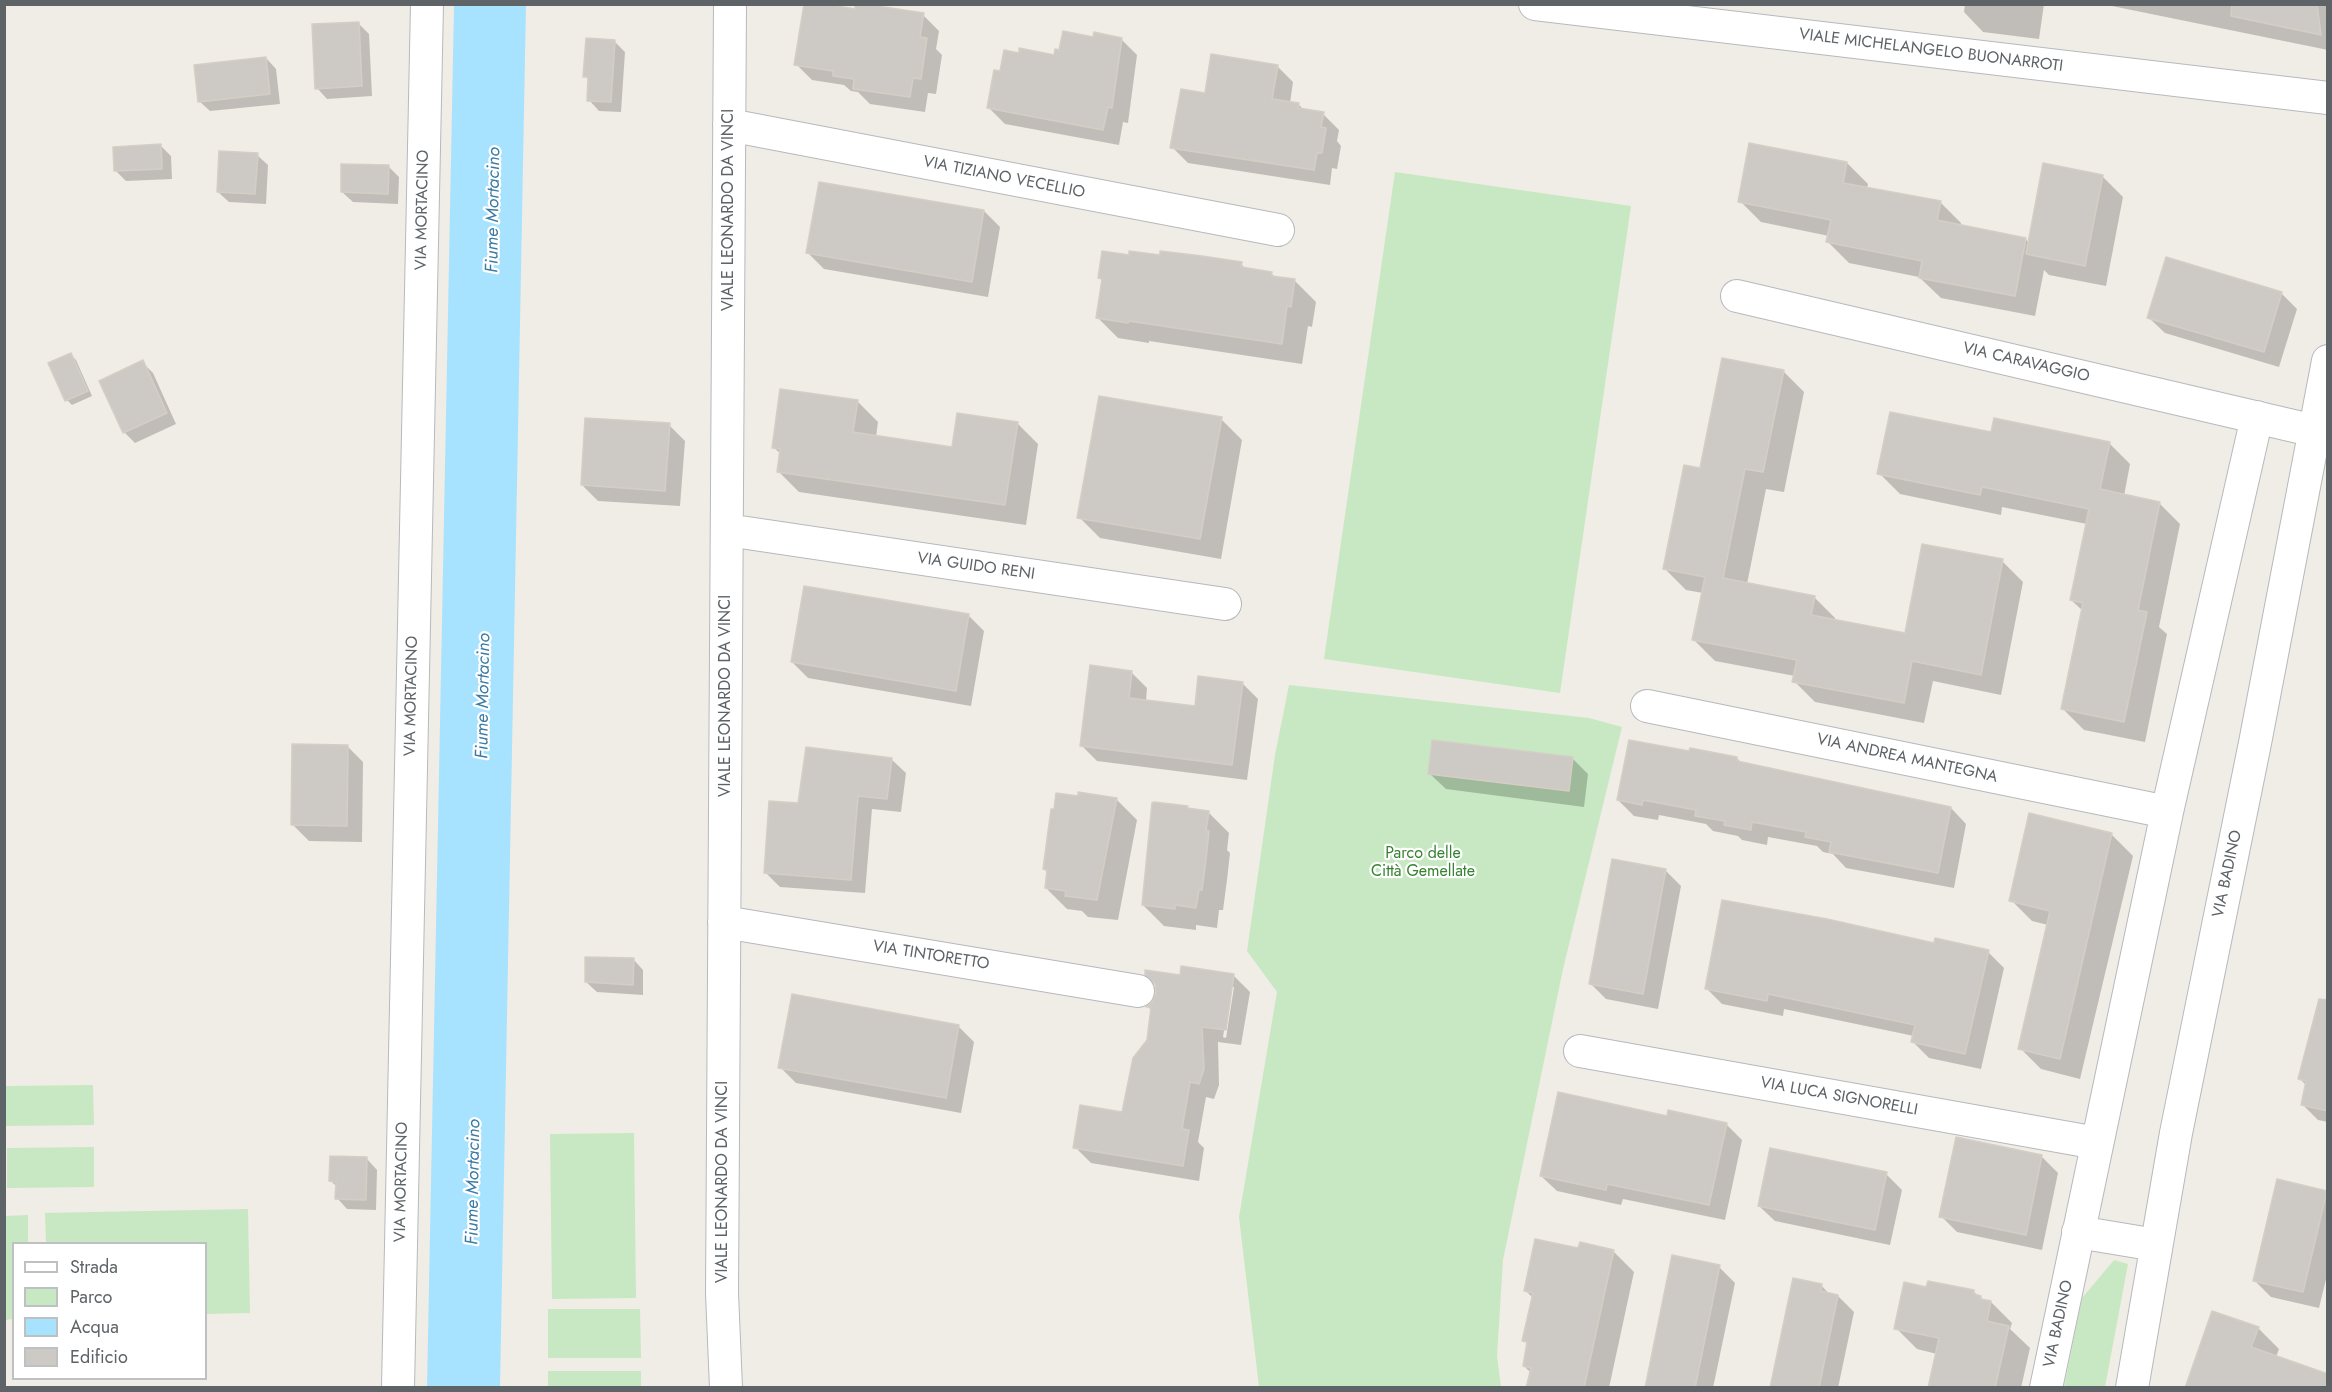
<!DOCTYPE html>
<meta charset="utf-8">
<style>
body{margin:0}
#map{position:relative;width:2332px;height:1392px;overflow:hidden;background:#f0ede6;font-family:Jost,sans-serif}
canvas{display:block}
.frame{position:absolute;inset:0;border:6px solid #5d6367;pointer-events:none}
.legend{position:absolute;left:12px;top:1242px;width:195px;height:138px;box-sizing:border-box;background:#fff;border:2px solid #bec1c2;margin:0;padding:8px 10px;list-style:none;font-size:18px;color:#5d6367}
.legend li{display:flex;align-items:center;gap:12px;height:30px}
.legend b{width:30px;border:2px solid #bec1c2}
</style>
<div id="map">
<canvas width="2332" height="1392"></canvas>
<div class="frame"></div>
<ul class="legend">
<li><b style="height:8px;background:#fff"></b>Strada</li>
<li><b style="height:16px;background:#c7e8c2"></b>Parco</li>
<li><b style="height:16px;background:#a7e3ff"></b>Acqua</li>
<li><b style="height:16px;background:#cdcac5"></b>Edificio</li>
</ul>
</div>
<script>
const context = document.querySelector('canvas').getContext('2d');
context.lineJoin = 'round';
function fill(path, color) {
  context.fillStyle = color;
  context.fill(path, 'evenodd');
}
function poly(rows) {
  const path = new Path2D();
  for (const r of rows) {
    path.moveTo(r[0], r[1]);
    for (let i = 2; i < r.length; i += 2) path.lineTo(r[i], r[i + 1]);
  }
  return path;
}
function trace(path, color, width, dash) {
  context.strokeStyle = color;
  context.lineWidth = width;
  context.lineCap = dash ? 'butt' : 'round';
  context.setLineDash(dash || []);
  context.stroke(path);
}
function drawText(font, color, halo, rows, align = 'center') {
  context.font = font + ' Jost,sans-serif';
  context.lineWidth = 4.5;
  context.setLineDash([]);
  context.textBaseline = 'middle';
  context.strokeStyle = halo;
  context.fillStyle = color;
  for (const [text, x, y, turn = 0] of rows) {
    context.save();
    context.translate(x, y);
    context.rotate((+turn || 0) * Math.PI / 180);
    context.textAlign = isNaN(turn) ? turn : align;
    if (halo) context.strokeText(text, 0, 0);
    context.fillText(text, 0, 0);
    context.restore();
  }
}
fill(poly([
 [1395,172,1631,206,1560,693,1324,659],
 [1289,685,1589,718,1622,727,1563,969,1503,1260,1497,1356,1501,1387,1259,1387,1239,1217,1277,992,1247,951,1275,755],
 [93,1085,94,1125,6,1126,6,1086],
 [634,1133,636,1298,552,1299,550,1134],
 [94,1147,94,1187,7,1188,7,1148],
 [248,1209,250,1313,206,1314,206,1244,46,1243,45,1213],
 [28,1215,28,1243,14,1244,13,1319,5,1320,5,1216],
 [2114,1260,2128,1264,2105,1387,2064,1387,2082,1298],
 [548,1309,640,1309,641,1358,548,1358],
 [548,1371,641,1371,641,1387,548,1387]
]), '#c7e8c2');
fill(poly([
 [454,5,526,5,500,1388,427,1387]
]), '#a7e3ff');
fill(poly([
 [1965,4,2044,4,2039,39,1983,32,1964,12],
 [2102,4,2328,4,2328,50],
 [856,10,923,15,939,31,936,49,942,55,936,94,928,93,925,112,870,104,858,92,851,91,844,85,812,80,796,64],
 [359,24,369,34,372,96,327,99,317,88],
 [1094,38,1121,39,1137,55,1128,123,1123,122,1119,145,1005,124,989,108,1001,73,1055,57],
 [614,41,625,52,621,112,599,111,589,100,590,81,585,76],
 [266,58,276,69,280,104,210,111,199,101],
 [1277,66,1293,82,1290,103,1298,104,1305,111,1323,114,1339,130,1337,141,1341,146,1337,169,1332,168,1330,185,1188,163,1172,147,1206,95],
 [161,146,171,156,172,179,126,181,115,170],
 [257,155,268,165,266,204,229,202,218,192],
 [1847,163,1868,184,1867,189,1940,202,1961,223,1961,226,2025,239,2030,243,2102,176,2123,197,2106,286,2049,275,2044,270,2035,316,1941,298,1919,277,1849,263,1828,242,1829,236,1761,222,1740,201],
 [388,166,399,177,398,204,353,202,342,192],
 [984,211,1000,227,988,297,824,269,808,253],
 [1130,257,1241,264,1247,270,1271,273,1276,278,1295,281,1316,302,1312,327,1308,326,1302,364,1149,341,1149,343,1118,338,1097,317,1103,281,1100,278],
 [2281,293,2297,309,2279,367,2165,333,2149,318],
 [71,355,76,360,92,396,72,405,67,400],
 [142,362,153,373,176,424,135,443,124,432,101,381],
 [1783,371,1804,392,1784,492,1766,489,1747,584,1814,597,1835,618,1835,621,1906,635,2002,561,2023,582,2001,695,1933,681,1924,723,1815,702,1794,681,1795,676,1715,661,1694,640,1703,593,1686,590,1665,569,1701,470],
 [857,401,878,422,876,437,953,448,1017,423,1038,444,1026,525,799,492,778,471,781,454,773,447],
 [1221,419,1242,440,1221,559,1100,538,1079,517],
 [669,425,685,441,680,506,598,501,582,485],
 [1992,434,2109,443,2130,464,2124,496,2159,503,2180,524,2159,627,2167,634,2145,742,2084,730,2063,709,2083,611,2071,600,2087,524,2002,507,2001,515,1900,494,1879,473],
 [968,615,984,631,971,706,808,678,792,662],
 [1131,672,1147,688,1146,701,1196,708,1242,683,1258,699,1247,780,1097,761,1081,745],
 [347,746,363,762,362,842,309,841,293,825],
 [1691,753,1737,758,1742,764,1951,808,1966,824,1954,888,1846,868,1833,854,1823,852,1817,846,1768,837,1767,845,1742,840,1738,836,1713,831,1706,824,1659,815,1658,820,1634,816,1618,800],
 [1572,758,1588,774,1584,807,1446,789,1430,774],
 [891,759,906,773,901,812,872,809,865,893,780,887,766,873],
 [1116,799,1137,820,1118,920,1088,917,1082,911,1067,909,1046,888,1048,873,1044,869],
 [1187,807,1190,810,1208,812,1229,833,1227,850,1230,853,1227,880,1223,910,1219,910,1217,928,1196,925,1196,930,1164,926,1143,905],
 [2030,815,2112,835,2133,856,2080,1079,2041,1069,2020,1048,2048,925,2032,921,2011,900],
 [1665,870,1681,886,1658,1009,1606,999,1590,983],
 [1935,944,1988,952,2004,968,1981,1069,1929,1058,1913,1042,1914,1036,1784,1009,1783,1016,1722,1004,1706,988],
 [633,959,643,970,643,995,597,992,586,982],
 [1182,968,1234,976,1250,992,1241,1045,1218,1042,1219,1085,1214,1099,1206,1097,1198,1142,1204,1148,1199,1181,1091,1163,1075,1147,1123,1114,1148,1041,1152,1011,1148,1007,1181,977],
 [1231,987,1234,987,1226,1038,1223,1037],
 [2328,1004,2328,1122,2318,1120,2302,1104,2307,1086,2300,1079],
 [958,1026,974,1042,961,1113,796,1083,780,1067],
 [1668,1118,1726,1124,1742,1140,1725,1220,1623,1199,1621,1205,1557,1191,1541,1176],
 [1957,1139,2042,1157,2058,1173,2042,1250,1957,1232,1941,1216],
 [367,1159,377,1170,376,1210,347,1209,337,1198,337,1187,331,1181],
 [1886,1174,1902,1190,1890,1245,1775,1221,1759,1206],
 [2326,1193,2328,1271,2319,1308,2271,1297,2255,1281],
 [1580,1250,1613,1251,1634,1272,1609,1388,1528,1388,1531,1373,1524,1366,1528,1345,1524,1340,1533,1298,1526,1291],
 [1719,1267,1735,1283,1713,1388,1646,1388],
 [1821,1285,1830,1295,1838,1296,1854,1312,1838,1388,1772,1388],
 [1927,1289,1974,1292,1984,1301,1991,1302,2012,1323,2010,1329,2030,1348,2021,1388,1930,1388,1937,1354,1917,1349,1896,1328],
 [2258,1328,2279,1349,2276,1357,2187,1388]
]), '#0003');
const building = poly([
 [804,4,826,4,855,9,855,4,864,4,924,13,920,37,927,38,921,79,913,78,910,97,853,89,854,79,833,76,833,71,794,65,804,4],
 [2232,4,2317,4,2321,35,2231,16,2232,4],
 [359,22,362,86,315,89,312,24,359,22],
 [1063,31,1093,37,1094,32,1122,38,1112,108,1108,107,1103,130,987,108,994,70,1000,71,1004,50,1019,53,1019,48,1054,55,1055,49,1059,50,1063,31],
 [586,38,615,40,611,102,587,101,588,77,583,77,586,38],
 [1211,54,1278,65,1272,99,1299,103,1298,108,1324,112,1321,127,1326,128,1322,153,1317,153,1314,170,1170,148,1181,89,1205,93,1211,54],
 [266,57,270,94,198,102,194,65,266,57],
 [1749,143,1847,162,1843,183,1941,201,1937,220,2026,238,2015,296,1919,278,1922,261,1826,242,1831,220,1738,202,1749,143],
 [161,144,162,169,114,171,113,147,161,144],
 [219,151,258,153,255,194,217,192,219,151],
 [2043,163,2103,175,2085,266,2026,254,2043,163],
 [341,164,389,165,388,194,341,192,341,164],
 [819,182,984,210,972,282,806,253,819,182],
 [1102,251,1129,255,1129,251,1160,255,1160,251,1202,256,1242,262,1241,267,1272,272,1271,276,1295,279,1291,307,1287,306,1282,344,1129,321,1128,323,1096,318,1102,279,1098,278,1102,251],
 [2166,257,2282,292,2264,352,2147,318,2166,257],
 [71,353,88,391,65,401,48,363,71,353],
 [1722,358,1784,370,1763,472,1745,469,1723,578,1815,596,1811,615,1905,633,1922,544,2003,559,1981,675,1912,661,1904,703,1792,682,1797,660,1692,640,1705,577,1663,569,1684,465,1700,468,1722,358],
 [143,360,167,413,123,433,99,381,143,360],
 [780,389,858,400,853,432,952,447,957,413,1018,422,1005,505,777,472,780,449,772,448,780,389],
 [1099,396,1222,417,1200,539,1077,518,1099,396],
 [1890,412,1991,432,1994,418,2110,442,2100,489,2160,502,2138,610,2147,612,2124,722,2061,709,2083,603,2070,600,2089,509,1982,487,1980,495,1877,474,1890,412],
 [585,418,670,423,665,491,581,485,585,418],
 [804,586,969,614,956,691,791,662,804,586],
 [1090,665,1132,671,1129,698,1195,706,1198,676,1243,682,1232,765,1080,746,1090,665],
 [1432,740,1573,757,1569,791,1428,774,1432,740],
 [1629,740,1689,751,1690,748,1737,757,1737,761,1951,807,1938,873,1829,852,1831,842,1805,837,1806,832,1752,822,1751,830,1724,825,1725,821,1695,816,1696,810,1643,800,1642,805,1617,800,1629,740],
 [292,744,348,745,347,826,291,825,292,744],
 [806,747,892,758,887,799,858,796,851,880,764,873,769,801,798,803,806,747],
 [1078,792,1117,798,1097,900,1065,896,1066,891,1045,888,1047,870,1043,869,1051,809,1054,809,1056,793,1078,796,1078,792],
 [1154,802,1188,806,1187,808,1209,811,1206,830,1209,831,1206,859,1202,890,1199,890,1196,908,1175,905,1175,909,1142,905,1152,803,1154,802],
 [2029,813,2112,833,2060,1059,2018,1049,2050,911,2009,901,2029,813],
 [1612,859,1666,869,1643,994,1589,984,1612,859],
 [1722,900,1827,919,1934,943,1935,938,1989,950,1965,1054,1911,1042,1915,1025,1768,994,1767,1001,1705,989,1722,900],
 [585,957,634,958,633,985,585,982,585,957],
 [1181,966,1234,974,1226,1030,1202,1027,1204,1069,1199,1084,1190,1082,1182,1129,1189,1130,1183,1166,1073,1148,1080,1105,1122,1112,1133,1058,1147,1040,1151,1007,1146,1007,1152,1002,1156,993,1155,984,1145,975,1145,970,1180,975,1181,966],
 [792,994,959,1025,946,1098,778,1068,792,994],
 [2319,999,2328,1000,2328,1111,2301,1105,2306,1081,2298,1079,2319,999],
 [1558,1092,1667,1116,1668,1110,1727,1123,1709,1205,1607,1184,1606,1190,1540,1176,1558,1092],
 [1956,1137,2042,1155,2026,1235,1939,1217,1956,1137],
 [1770,1148,1887,1172,1875,1230,1758,1206,1770,1148],
 [330,1156,367,1157,366,1200,335,1199,336,1182,329,1181,330,1156],
 [2277,1179,2327,1191,2303,1292,2253,1281,2277,1179],
 [1535,1239,1578,1248,1580,1242,1614,1250,1584,1388,1526,1388,1531,1368,1523,1366,1527,1342,1522,1341,1533,1293,1524,1291,1535,1239],
 [1672,1255,1720,1265,1695,1388,1645,1388,1672,1255],
 [1793,1278,1822,1284,1821,1291,1838,1295,1819,1388,1770,1388,1793,1278],
 [1928,1281,1974,1290,1974,1294,1981,1296,1981,1299,1991,1301,1987,1321,2009,1326,1995,1388,1928,1388,1939,1338,1894,1329,1904,1282,1926,1287,1928,1281],
 [2212,1311,2259,1327,2251,1347,2328,1374,2328,1388,2185,1388,2212,1311]
]);
fill(building, '#cdcac5');
trace(building, '#d5cec4', 1.5);
const minor = poly([
 [1535,4,2328,98],
 [729,125,1278,230],
 [1737,296,2315,431],
 [727,530,1225,604],
 [1647,706,2167,812],
 [724,922,1138,991],
 [1580,1051,2097,1143],
 [2078,1232,2156,1245],
 [398,1388,427,4],
 [726,1388,722,1293,730,4],
 [2046,1388,2167,812,2257,417],
 [2132,1388,2176,1133,2255,743,2328,361]
]);
trace(minor, '#b6b9bd', 34);
trace(minor, '#fff', 32);
drawText('16px', '#5d6367', '#fff', [
 ["VIALE MICHELANGELO BUONARROTI",1931,51,7],
 ["VIA TIZIANO VECELLIO",1004,178,11],
 ["VIA MORTACINO",423,210,-89],
 ["VIALE LEONARDO DA VINCI",729,210,-90],
 ["VIA CARAVAGGIO",2026,363,13],
 ["VIA GUIDO RENI",976,567,8],
 ["VIA MORTACINO",412,696,-89],
 ["VIALE LEONARDO DA VINCI",726,696,-90],
 ["VIA ANDREA MANTEGNA",1907,759,12],
 ["VIA BADINO",2228,874,-78],
 ["VIA TINTORETTO",931,956,9],
 ["VIA LUCA SIGNORELLI",1839,1097,10],
 ["VIA MORTACINO",402,1182,-89],
 ["VIALE LEONARDO DA VINCI",723,1182,-90],
 ["VIA BADINO",2059,1324,-78]
]);
drawText('16px', '#378231', '#fff', [
 ["Parco delle",1423,854],
 ["Città Gemellate",1423,872]
]);
drawText('italic 18px', '#3b7aa3', '#fff', [
 ["Fiume Mortacino",494,210,-89],
 ["Fiume Mortacino",484,696,-89],
 ["Fiume Mortacino",474,1182,-89]
]);
</script>
